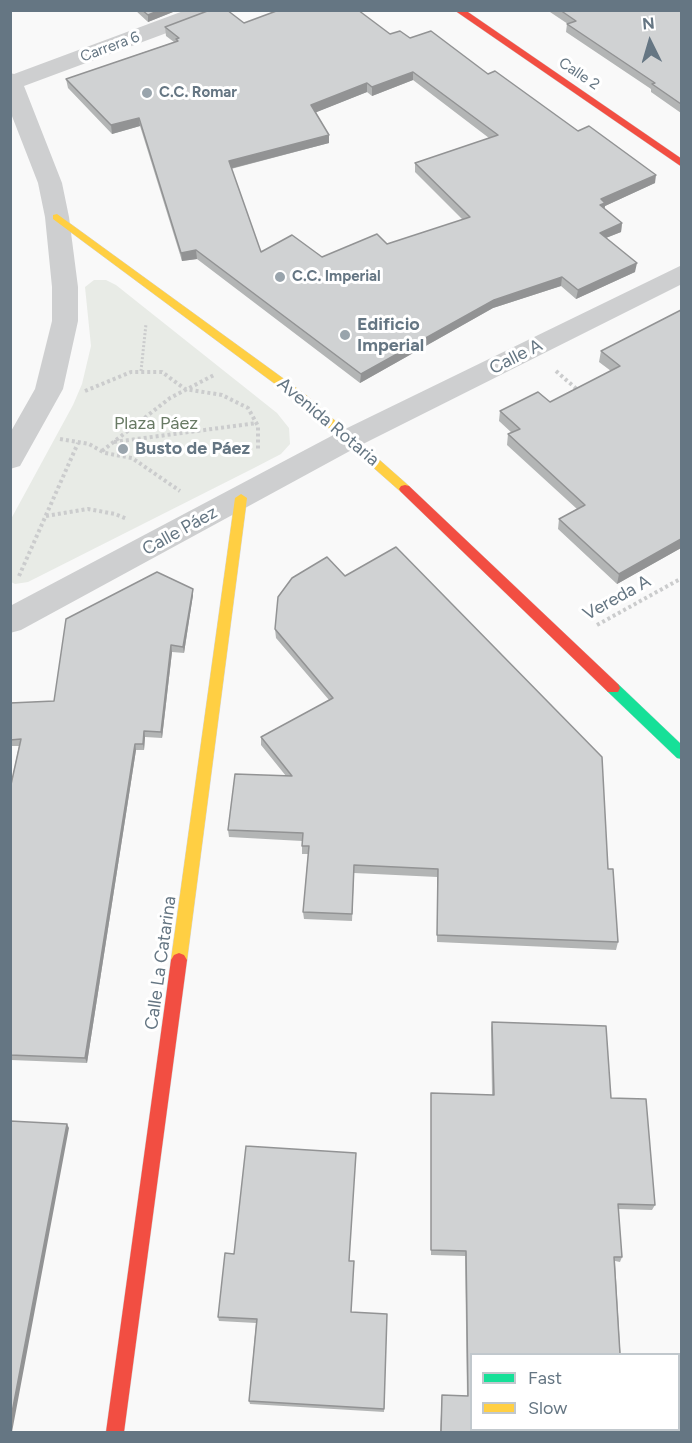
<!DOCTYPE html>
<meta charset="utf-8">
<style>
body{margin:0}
#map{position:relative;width:692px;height:1443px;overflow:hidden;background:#f9f9f9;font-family:Figtree,sans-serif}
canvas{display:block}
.frame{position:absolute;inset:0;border:12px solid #657683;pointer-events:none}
.legend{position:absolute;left:470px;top:1353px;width:210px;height:78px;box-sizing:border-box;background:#fff;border:2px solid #c1c8cd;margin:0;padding:8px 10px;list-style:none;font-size:18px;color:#657683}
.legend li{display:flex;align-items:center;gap:12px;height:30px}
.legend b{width:30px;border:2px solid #c1c8cd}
.north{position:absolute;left:620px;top:12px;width:60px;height:60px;-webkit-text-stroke:4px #fff;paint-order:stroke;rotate:355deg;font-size:16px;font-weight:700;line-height:24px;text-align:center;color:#657683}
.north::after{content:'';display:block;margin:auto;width:21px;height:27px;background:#657683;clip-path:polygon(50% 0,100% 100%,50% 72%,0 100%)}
</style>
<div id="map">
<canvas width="692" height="1443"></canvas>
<div class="frame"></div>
<ul class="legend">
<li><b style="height:8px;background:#16e098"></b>Fast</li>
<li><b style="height:8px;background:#ffcf43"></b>Slow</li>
</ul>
<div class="north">N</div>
</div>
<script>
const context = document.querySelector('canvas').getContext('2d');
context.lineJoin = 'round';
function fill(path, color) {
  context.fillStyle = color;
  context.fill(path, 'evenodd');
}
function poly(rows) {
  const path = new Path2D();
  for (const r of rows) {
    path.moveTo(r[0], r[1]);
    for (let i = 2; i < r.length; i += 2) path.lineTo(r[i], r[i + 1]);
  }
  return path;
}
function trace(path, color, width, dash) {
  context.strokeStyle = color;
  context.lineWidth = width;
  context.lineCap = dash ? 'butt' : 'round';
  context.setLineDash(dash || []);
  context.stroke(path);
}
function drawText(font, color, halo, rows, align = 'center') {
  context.font = font + ' Figtree,sans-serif';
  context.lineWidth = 6;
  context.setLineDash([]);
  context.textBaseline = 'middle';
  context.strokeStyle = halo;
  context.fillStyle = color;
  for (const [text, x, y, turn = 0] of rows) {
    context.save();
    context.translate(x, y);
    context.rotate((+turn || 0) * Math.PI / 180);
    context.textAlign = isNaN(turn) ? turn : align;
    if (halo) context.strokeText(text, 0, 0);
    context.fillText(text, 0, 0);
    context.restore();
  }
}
fill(poly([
 [94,280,106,280,116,285,277,413,289,428,290,444,281,454,254,468,28,582,15,584,11,582,11,519,73,405,82,384,91,346,85,287]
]), '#e8ebe6');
const fast = poly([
 [613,683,618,684,682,745,682,759,677,758,608,692,606,688,608,684,613,683]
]);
const slow = poly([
 [57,214,306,395,409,486,411,489,409,492,401,492,298,401,53,219,53,215,57,214],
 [241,494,247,498,187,960,184,965,179,967,174,965,171,960,235,498,241,494]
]);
const jam = poly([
 [454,10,465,10,682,159,682,167,454,10],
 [405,485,409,486,618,684,620,688,618,692,608,692,401,492,399,489,401,486,405,485],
 [179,953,184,955,187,960,124,1432,106,1432,171,960,174,955,179,953]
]);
trace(fast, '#d5d6d7', 1);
trace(slow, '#d5d6d7', 1);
trace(jam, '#d5d6d7', 1);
trace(poly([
 [141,371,146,324]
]), '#cbcccd', 3, [2, 2]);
trace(poly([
 [556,371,580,392],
 [85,391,131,372,162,372,185,389,222,395,248,408,258,426,258,451],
 [60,439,89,444,105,453,132,458,180,491],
 [114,442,257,423],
 [102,451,170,398,214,375],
 [46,516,88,509,115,514,127,519],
 [19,576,78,443],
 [597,625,682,578]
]), '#cbcccd', 4, [3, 3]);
fill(poly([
 [186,10,217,10,215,15,24,86,62,183,69,217,78,287,78,321,63,389,20,466,10,469,10,433,35,389,52,321,52,287,45,217,38,183,10,111,10,73,14,74,186,10],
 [682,265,682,284,359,446,21,630,10,633,10,606,339,432,682,265]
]), '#cecfd0');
fill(fast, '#16e098');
fill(slow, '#ffcf43');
fill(jam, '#f24e42');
fill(poly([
 [135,10,178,10,148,22],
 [547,10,681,10,681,113,651,92,651,89,566,32,567,24,568,24],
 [244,23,390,34,410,38,488,74,578,131,655,183,605,206,604,209,622,223,621,232,606,238,635,272,576,299,561,286,493,308,360,383,197,259,182,261,140,126,112,134,68,88,66,79,174,42,166,36,165,27],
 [413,80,489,138,415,163,415,172,463,220,387,244,322,257,261,252,231,169,329,143,316,112,367,92,372,96],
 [681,310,681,548,617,584,558,529,559,519,577,509,507,445,508,434,512,433,499,421,500,411,550,402,611,371,599,362,601,351],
 [193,595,184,653,172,652,162,738,145,737,144,750,136,750,87,1063,11,1060,10,1064,10,789,19,746,10,746,10,703,54,701],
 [275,629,608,869,618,942,616,950,437,942,437,877,354,873,352,921,304,919,303,912,308,854,302,854,302,841,229,837,228,830,286,776,261,745,261,737,329,700,276,638],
 [492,1022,611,1098,655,1205,652,1210,618,1209,622,1257,620,1262,615,1261,625,1432,630,1432,440,1432,442,1395,467,1396,465,1256,431,1255,431,1093,492,1095,491,1028],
 [349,1261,351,1312,387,1314,384,1412,250,1404,249,1401,256,1323,219,1321,218,1317]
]), '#b3b5b5');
fill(poly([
 [160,10,178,10,148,22,148,15],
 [413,72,413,80,372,96,372,87],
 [367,83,367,92,312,114,311,105],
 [139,118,140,126,112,134,111,125],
 [329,135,329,143,229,169,229,161],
 [656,175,655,183,605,206,604,211,599,214,601,199],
 [622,223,621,232,598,241,600,233],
 [196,250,197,259,182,261,181,253],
 [637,263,635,272,576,299,578,290],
 [562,277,561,286,493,308,360,383,361,374,494,300],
 [681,539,681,548,617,584,619,574],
 [193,589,193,595,184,653,183,647],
 [171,645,172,652,162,738,161,732],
 [144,731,145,737,144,750,143,744],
 [135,744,136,750,87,1063,85,1058],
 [67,1124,69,1128,12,1432,10,1432,10,1423]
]), '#929394');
const building = poly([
 [142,10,160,10,148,15,142,10],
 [210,10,227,10,244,23,279,10,358,10,390,34,400,31,410,38,431,31,488,74,495,71,578,131,589,126,656,175,601,199,605,203,600,205,622,223,600,233,637,263,578,290,562,277,494,300,361,374,196,250,181,253,139,118,111,125,66,79,178,41,176,39,179,38,165,27,210,10],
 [413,72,498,135,415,163,470,217,387,244,377,234,322,257,292,235,261,252,229,161,329,135,311,105,367,83,372,87,413,72],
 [560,10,681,10,681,104,652,84,655,83,567,24,576,21,560,10],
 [681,310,681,539,619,574,559,519,585,505,508,434,520,429,500,411,538,392,550,402,620,366,601,351,681,310],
 [396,547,602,757,608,869,613,869,618,942,437,935,438,869,354,865,352,914,303,912,309,846,302,846,303,833,228,830,235,774,292,776,261,737,333,698,275,629,278,597,292,578,327,557,345,576,396,547],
 [157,572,193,589,183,647,171,645,161,732,144,731,143,744,135,744,85,1058,10,1055,10,789,21,739,10,740,10,703,54,701,66,619,157,572],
 [492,1022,606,1026,611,1098,646,1099,655,1205,618,1204,622,1257,614,1257,620,1354,471,1354,471,1430,625,1430,625,1432,630,1432,441,1432,442,1395,468,1396,466,1251,431,1250,431,1093,494,1095,492,1022],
 [10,1121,67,1124,10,1423,10,1121],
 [246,1146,356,1153,349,1261,354,1261,351,1312,387,1314,384,1409,249,1401,257,1319,218,1317,225,1253,234,1254,246,1146]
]);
fill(building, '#d0d2d3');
trace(building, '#929394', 1.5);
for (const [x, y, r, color] of [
 [147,93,6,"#99a4ac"],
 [280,277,6,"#99a4ac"],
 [345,335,6,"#99a4ac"],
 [123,449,6,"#99a4ac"]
]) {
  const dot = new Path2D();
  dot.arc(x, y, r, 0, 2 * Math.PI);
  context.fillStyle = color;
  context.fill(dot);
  trace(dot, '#fff', 2);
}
drawText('15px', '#657683', '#fff', [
 ["Carrera 6",110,47,-20],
 ["Calle 2",579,74,34]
]);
drawText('bold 15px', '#657683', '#fff', [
 ["C.C. Romar",159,93],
 ["C.C. Imperial",292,277]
], 'left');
drawText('bold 18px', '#657683', '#fff', [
 ["Edificio",357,325],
 ["Imperial",357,346],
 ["Busto de Páez",135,449]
], 'left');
drawText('18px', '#657683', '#fff', [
 ["Calle A",516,357,-27],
 ["Avenida Rotaria",328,422,40],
 ["Calle Páez",180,531,-29],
 ["Vereda A",617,598,-29],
 ["Calle La Catarina",161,963,-82]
]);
drawText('18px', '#687a64', '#fff', [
 ["Plaza Páez",156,424]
]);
</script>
